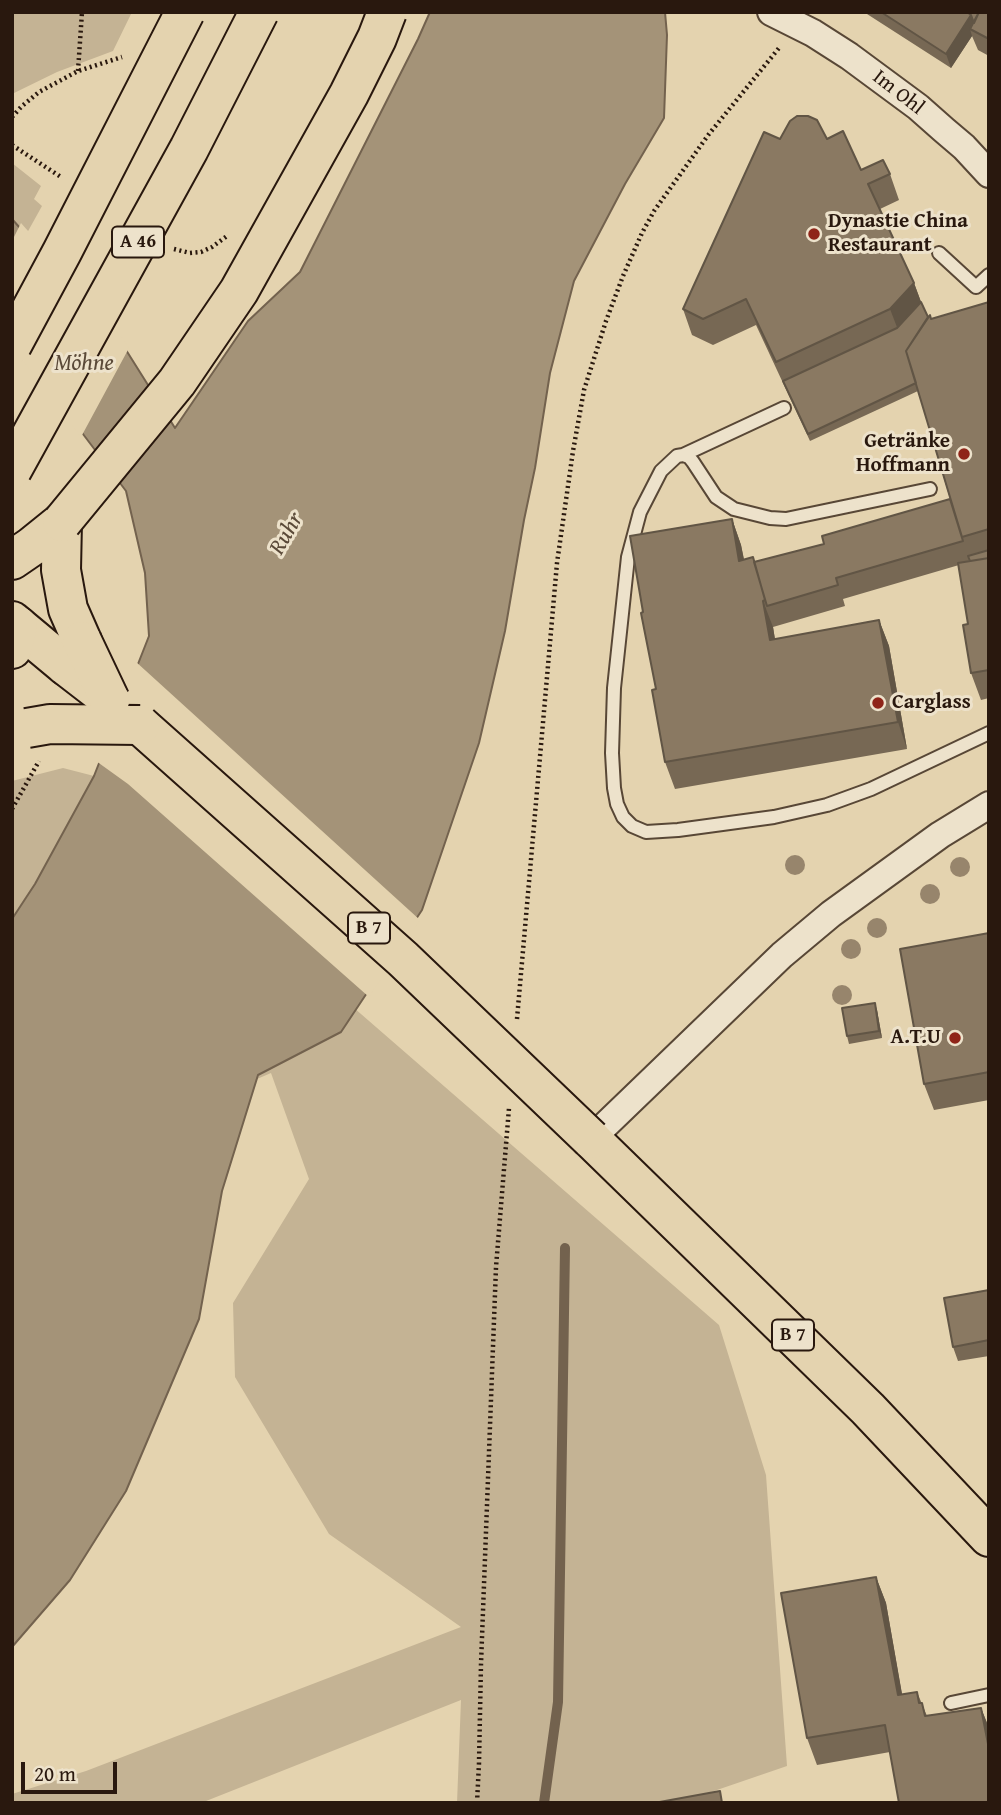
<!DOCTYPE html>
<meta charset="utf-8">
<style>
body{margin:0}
#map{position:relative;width:1001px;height:1815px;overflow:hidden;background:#e4d3af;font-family:"Gentium Book Plus",serif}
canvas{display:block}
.frame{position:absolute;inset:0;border:14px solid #29180e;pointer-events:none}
.scale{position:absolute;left:21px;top:1762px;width:96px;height:32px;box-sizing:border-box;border:4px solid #29180e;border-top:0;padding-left:9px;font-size:21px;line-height:24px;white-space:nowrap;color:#29180e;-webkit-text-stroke:5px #ede2cb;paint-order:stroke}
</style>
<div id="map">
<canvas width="1001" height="1815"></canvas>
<div class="frame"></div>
<div class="scale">20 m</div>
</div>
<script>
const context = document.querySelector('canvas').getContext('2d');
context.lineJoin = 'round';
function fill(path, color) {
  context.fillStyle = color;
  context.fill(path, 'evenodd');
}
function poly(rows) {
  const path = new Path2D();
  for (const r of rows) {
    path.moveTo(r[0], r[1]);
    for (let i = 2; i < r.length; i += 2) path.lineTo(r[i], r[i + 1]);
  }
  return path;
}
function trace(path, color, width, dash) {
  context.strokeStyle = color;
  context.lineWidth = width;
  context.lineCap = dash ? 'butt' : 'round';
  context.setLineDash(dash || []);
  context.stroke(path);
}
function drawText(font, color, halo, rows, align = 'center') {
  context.font = font + ' "Gentium Book Plus",serif';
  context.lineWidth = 6;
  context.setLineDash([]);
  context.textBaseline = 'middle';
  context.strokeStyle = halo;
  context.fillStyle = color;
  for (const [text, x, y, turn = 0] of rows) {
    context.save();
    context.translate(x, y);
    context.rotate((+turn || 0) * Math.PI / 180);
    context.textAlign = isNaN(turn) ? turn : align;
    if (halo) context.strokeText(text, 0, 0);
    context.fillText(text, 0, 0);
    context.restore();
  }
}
fill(poly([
 [12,12,132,12,113,51,57,72,12,94],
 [12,163,41,186,34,199,42,206,12,260],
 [63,768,94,776,35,884,12,919,12,781],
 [186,862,719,1325,766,1475,787,1766,679,1803,457,1803,461,1700,201,1803,12,1803,12,1794,86,1771,461,1627,329,1534,235,1377,233,1303,309,1179,271,1073,185,1110]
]), '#c4b394');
const water = poly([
 [430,12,665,12,667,35,664,118,625,184,574,281,550,373,535,468,524,520,505,631,479,743,422,910,341,1032,258,1075,222,1191,199,1319,126,1491,70,1580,12,1647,12,919,35,884,94,776,149,636,145,573,126,491,12,340,12,219,121,342,175,428,248,321,300,272,418,39,430,12]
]);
fill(water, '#a49378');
trace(water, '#73624e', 2);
fill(poly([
 [21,223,124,340,129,348,81,437,12,346,12,241],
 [135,661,420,920,369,997,128,784,96,761]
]), '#e4d3af');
trace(poly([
 [544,1803,558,1702,565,1248]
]), '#73624e', 10);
const service = poly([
 [939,253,976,287,989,275],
 [784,408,683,455,677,456,661,471,640,512,628,557,614,688,612,753,614,788,617,804,623,817,632,826,646,832,678,830,774,817,827,805,871,789,989,733],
 [683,455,689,457,693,462,716,497,734,509,770,518,786,519,930,489],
 [951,1703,989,1695]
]);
const minor = poly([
 [771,12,813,33,849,56,918,107,944,130,964,147,989,174],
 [591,1139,782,955,831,914,940,835,989,805]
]);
const primary = poly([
 [12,621,66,666],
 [591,1139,868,1409,989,1537]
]);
const motorway = poly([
 [62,522,61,570,68,609,82,641],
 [12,560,31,547,62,522],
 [12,649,18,626]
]);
trace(service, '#584736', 16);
trace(minor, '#584736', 30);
trace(primary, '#29180e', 42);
trace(motorway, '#29180e', 42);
trace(poly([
 [78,71,82,12],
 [12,117,22,106,39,92,78,71,122,57],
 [12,145,61,177],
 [174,249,190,253,201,252,212,247,227,236],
 [12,809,39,761],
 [517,1019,557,563,573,451,584,390,606,321,623,276,642,233,654,211,709,134,779,48],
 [477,1803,479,1763,481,1664,496,1267,509,1108]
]), '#29180e', 4.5, [2, 3.5]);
trace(service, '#ede2cb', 12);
trace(minor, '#ede2cb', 26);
trace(primary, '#e4d3af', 38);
trace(motorway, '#e4d3af', 38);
const primaryBridge = poly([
 [66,666,110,700],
 [140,725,403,959,591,1139]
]);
const motorwayBridge = poly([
 [12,345,62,252,185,12],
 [12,470,189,149,259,12],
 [62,522,177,382,239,291,349,94,377,38,387,12],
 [82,641,110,700],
 [27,728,50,724,140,725]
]);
trace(primaryBridge, '#29180e', 42, []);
trace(motorwayBridge, '#29180e', 42, []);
trace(primaryBridge, '#e4d3af', 38);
trace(motorwayBridge, '#e4d3af', 38);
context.fillStyle = '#97856c';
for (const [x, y] of [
 [795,865],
 [960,867],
 [930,894],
 [877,928],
 [851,949],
 [842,995]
]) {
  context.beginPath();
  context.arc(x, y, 10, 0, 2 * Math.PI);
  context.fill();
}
fill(poly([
 [867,12,989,12,989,56,978,50,972,36,951,68,867,14],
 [827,139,861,170,890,174,899,200,880,209,914,283,921,302,928,317,931,319,989,302,989,698,981,700,971,673,968,624,959,565,843,599,845,606,773,627,775,639,879,620,889,646,907,749,675,789,665,762,656,689,643,612,732,519,741,545,744,559,755,563,824,544,950,499,918,391,810,441,756,325,713,345,692,335,683,309],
 [989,933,989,1100,934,1110,924,1084],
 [877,1010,882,1038,849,1044,847,1036],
 [989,1290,989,1356,958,1361,953,1347],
 [876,1577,886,1603,902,1695,917,1692,927,1716,981,1708,989,1728,989,1803,890,1752,817,1765,807,1738]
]), '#776854');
fill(poly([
 [971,15,976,29,970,29,972,36,951,68,946,54],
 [914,283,924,310,900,335,890,309],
 [732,519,741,545,749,587,739,561],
 [763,601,773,627,779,666,770,640],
 [879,620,889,646,907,749,898,722],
 [875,1003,877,1010,882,1038,879,1031],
 [876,1577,886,1603,907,1722,898,1695],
 [981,1708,989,1728,989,1749]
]), '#615545');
const building = poly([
 [881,12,967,12,971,15,946,54,881,12],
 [967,12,979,12,974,23,971,15,967,12],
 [979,12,989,12,989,39,970,29,979,12],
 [797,116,808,116,817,120,827,139,843,131,861,170,883,160,890,174,868,184,914,283,890,309,776,362,746,299,703,319,683,309,764,132,780,139,790,121,797,116],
 [921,302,928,317,906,351,916,383,808,434,783,381,897,328,921,302],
 [989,302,989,529,962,537,906,351,930,315,931,319,989,302],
 [950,499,963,541,836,578,838,585,767,606,754,562,824,544,822,536,950,499],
 [732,519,739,561,753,557,765,600,763,601,770,640,879,620,898,722,665,762,652,690,656,689,641,613,643,612,630,536,732,519],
 [989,550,989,558,970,561,968,556,989,550],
 [989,558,989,670,971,673,963,625,968,624,958,563,989,558],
 [989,933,989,1072,924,1084,900,949,989,933],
 [875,1003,879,1031,847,1036,842,1008,875,1003],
 [989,1290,989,1340,953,1347,944,1298,989,1290],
 [876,1577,898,1695,917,1692,919,1703,922,1703,925,1716,981,1708,989,1749,989,1803,899,1803,885,1725,807,1738,781,1593,876,1577],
 [720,1791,722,1803,654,1803,720,1791]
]);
fill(building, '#8a7962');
trace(building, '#615545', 2);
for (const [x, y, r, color] of [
 [814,234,7,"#8f2418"],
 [964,454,7,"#8f2418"],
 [878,703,7,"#8f2418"],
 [955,1038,7,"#8f2418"]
]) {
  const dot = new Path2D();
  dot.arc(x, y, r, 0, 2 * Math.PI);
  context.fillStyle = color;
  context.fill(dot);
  trace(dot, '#ede2cb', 2.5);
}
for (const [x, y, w] of [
 [138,242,52],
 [369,928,42],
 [793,1335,42]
]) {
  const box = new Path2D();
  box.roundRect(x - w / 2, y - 15.5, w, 31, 5);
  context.fillStyle = '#ede2cb';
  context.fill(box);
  trace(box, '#29180e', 2);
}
drawText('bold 19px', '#29180e', null, [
 ["A 46",138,242],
 ["B 7",369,928],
 ["B 7",793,1335]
]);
drawText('21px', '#29180e', '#ede2cb', [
 ["Im Ohl",898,93,38]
]);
drawText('bold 21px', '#29180e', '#ede2cb', [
 ["Dynastie China",828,222],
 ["Restaurant",828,246],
 ["Getränke",950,442,"right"],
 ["Hoffmann",950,466,"right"],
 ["Carglass",892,703],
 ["A.T.U",941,1038,"right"]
], 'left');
drawText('italic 23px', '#5a4938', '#ede2cb', [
 ["Möhne",84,364],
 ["Ruhr",287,534,-60]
]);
</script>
